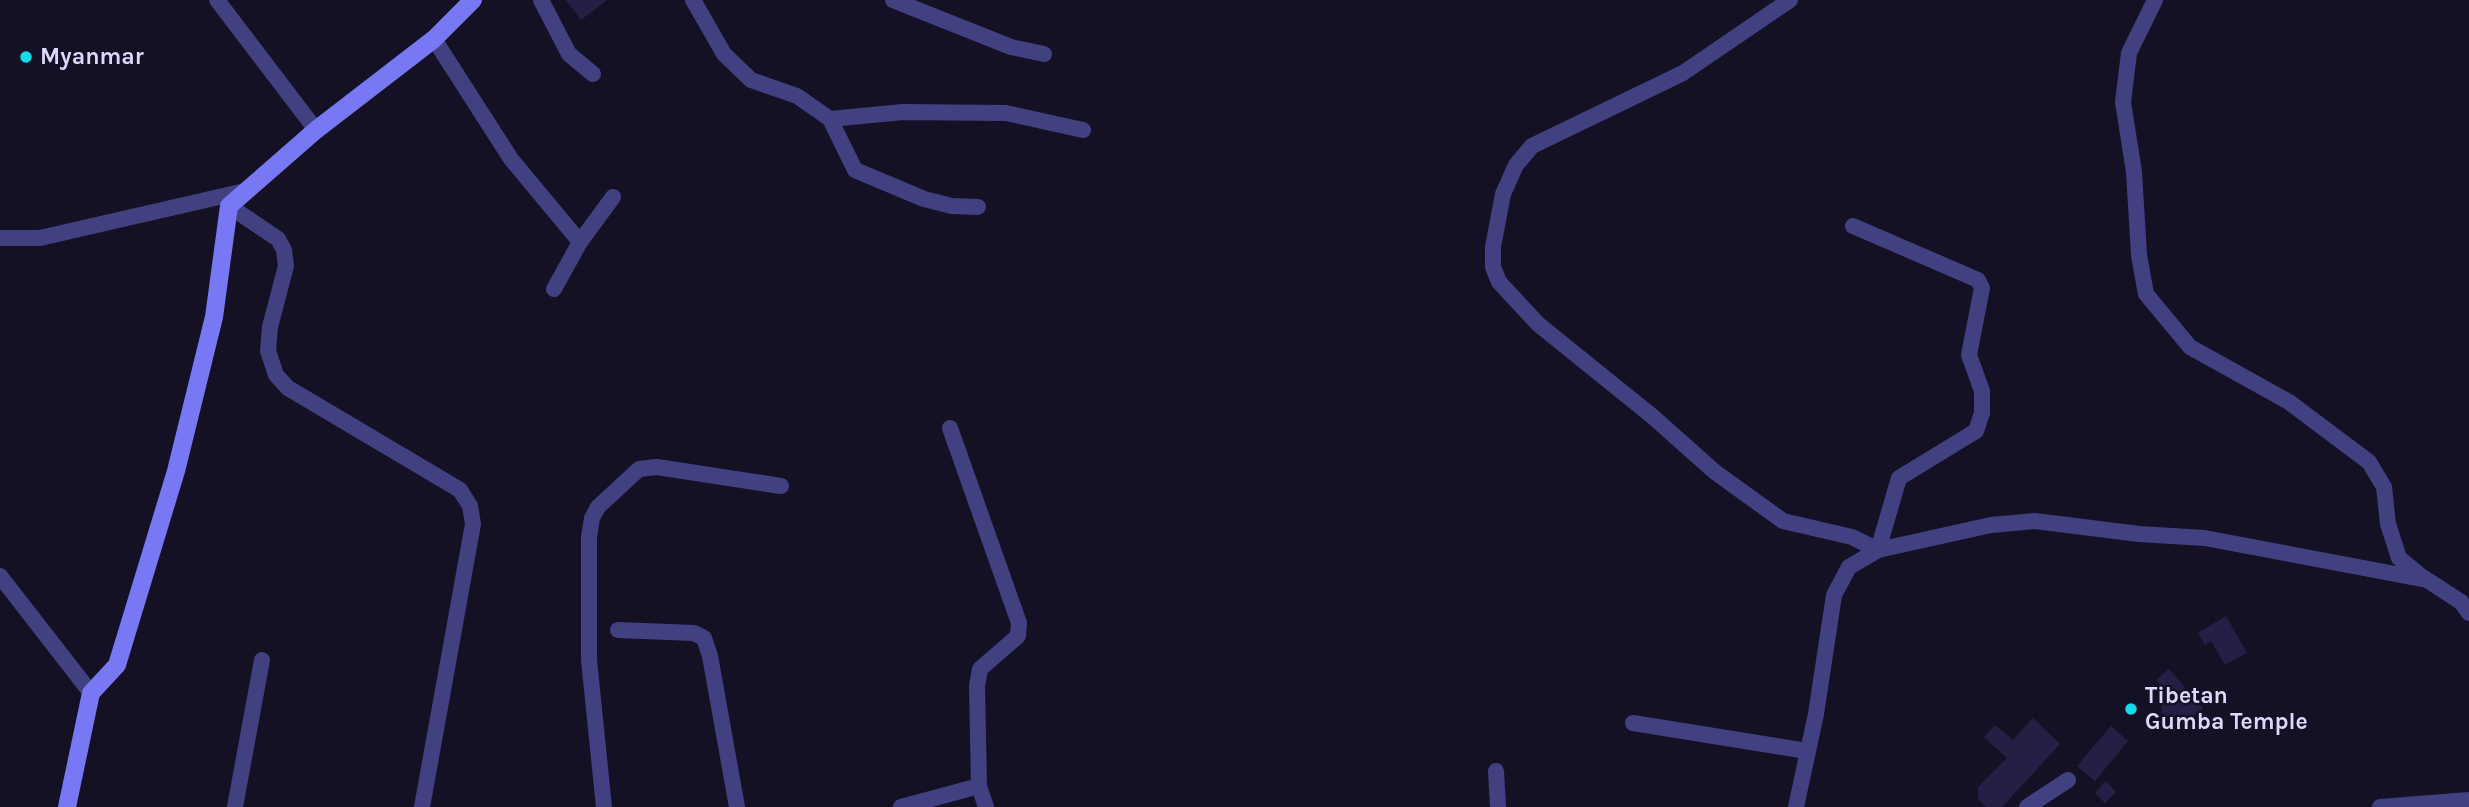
<!DOCTYPE html>
<style>
body{margin:0}
canvas{display:block;background:#141125}
</style>
<canvas width="2469" height="807"></canvas>
<script>
const context = document.querySelector('canvas').getContext('2d');
context.lineJoin = 'round';
function fill(path, color) {
  context.fillStyle = color;
  context.fill(path, 'evenodd');
}
function poly(rows) {
  const path = new Path2D();
  for (const r of rows) {
    path.moveTo(r[0], r[1]);
    for (let i = 2; i < r.length; i += 2) path.lineTo(r[i], r[i + 1]);
  }
  return path;
}
function trace(path, color, width, dash) {
  context.strokeStyle = color;
  context.lineWidth = width;
  context.lineCap = dash ? 'butt' : 'round';
  context.setLineDash(dash || []);
  context.stroke(path);
}
function drawText(font, color, halo, rows, align = 'center') {
  context.font = font + ' Karla,sans-serif';
  context.lineWidth = 5;
  context.setLineDash([]);
  context.textBaseline = 'middle';
  context.strokeStyle = halo;
  context.fillStyle = color;
  for (const [text, x, y, turn = 0] of rows) {
    context.save();
    context.translate(x, y);
    context.rotate((+turn || 0) * Math.PI / 180);
    context.textAlign = isNaN(turn) ? turn : align;
    if (halo) context.strokeText(text, 0, 0);
    context.fillText(text, 0, 0);
    context.restore();
  }
}
fill(poly([
 [566,0,607,0,581,20],
 [2226,616,2247,653,2225,665,2211,641,2205,645,2198,633],
 [2169,669,2203,708,2188,721,2164,725,2161,703,2174,701,2156,680],
 [2033,718,2060,744,2002,807,1986,807,1978,799,1978,787,2007,758,1984,737,1995,725,2013,740],
 [2111,726,2128,741,2095,781,2077,766],
 [2106,781,2116,792,2105,803,2095,793]
]), '#261f45');
trace(poly([
 [217,0,316,130],
 [541,0,569,54,593,74],
 [693,0,724,54,751,80,797,96,830,119,855,170,924,199,952,206,978,207],
 [893,0,1011,47,1044,54],
 [1790,0,1683,73,1532,146,1516,165,1503,194,1493,247,1493,267,1499,282,1538,324,1652,416,1715,472,1783,521,1852,537,1878,550,1899,478,1976,431,1982,413,1982,391,1969,355,1982,288,1978,280,1853,226],
 [2155,0,2129,53,2123,102,2134,172,2139,255,2146,294,2190,347,2289,402,2369,462,2384,487,2388,524,2399,558,2421,576,2461,602,2469,613],
 [434,39,511,159,580,242],
 [830,119,903,112,1006,113,1083,130],
 [229,206,278,239,284,250,286,266,270,327,268,351,276,375,288,388,460,490,470,506,473,524,422,807],
 [0,238,40,238,245,191],
 [554,289,580,242,613,197],
 [950,428,1019,623,1018,636,980,669,977,686,979,786,986,807],
 [0,576,91,693],
 [618,630,694,633,704,638,710,656,737,807],
 [1633,723,1807,751],
 [1496,771,1498,807],
 [235,807,262,660],
 [604,807,589,660,589,537,592,518,598,507,639,469,657,467,781,486],
 [901,807,979,786],
 [1796,807,1816,714,1834,595,1849,567,1878,550,1991,525,2035,521,2139,534,2205,538,2427,580],
 [2027,807,2068,780],
 [2380,807,2469,800]
]), '#414080', 16);
trace(poly([
 [67,807,91,693,117,665,176,471,214,317,229,206,316,130,434,39,473,0]
]), '#7878f4', 18);
for (const [x, y, r, color] of [
 [26,57,7,"#15dcec"],
 [2131,709,7,"#15dcec"]
]) {
  const dot = new Path2D();
  dot.arc(x, y, r, 0, 2 * Math.PI);
  context.fillStyle = color;
  context.fill(dot);
  trace(dot, '#141125', 2.5);
}
drawText('bold 23px', '#dcd9fc', '#141125', [
 ["Myanmar",40,57],
 ["Tibetan",2145,696],
 ["Gumba Temple",2145,722]
], 'left');
</script>
